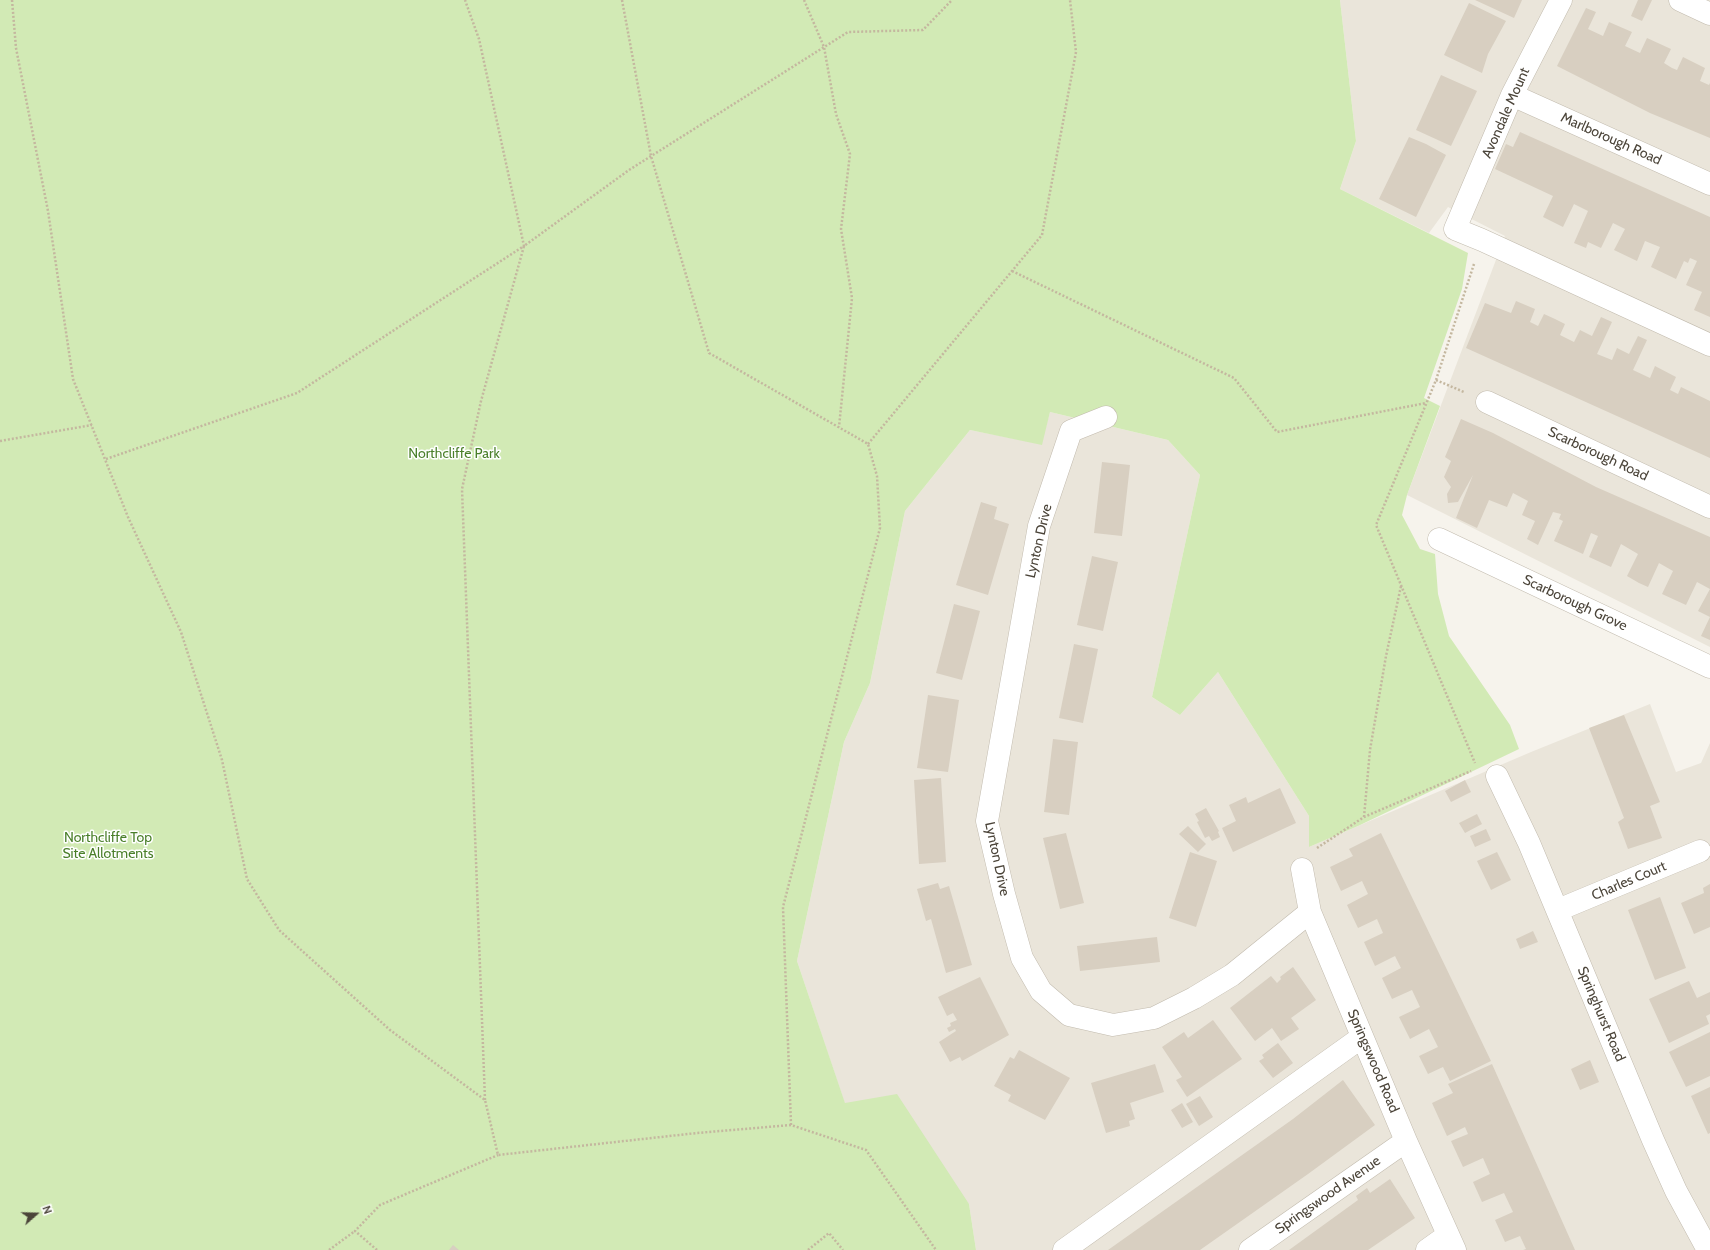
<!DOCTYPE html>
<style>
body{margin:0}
#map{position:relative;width:1710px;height:1250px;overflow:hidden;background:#f6f3ec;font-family:Cabin,sans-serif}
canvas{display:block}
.north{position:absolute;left:16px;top:1194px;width:40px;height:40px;-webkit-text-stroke:3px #fff;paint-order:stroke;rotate:70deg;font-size:11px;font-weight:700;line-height:16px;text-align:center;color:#4b4439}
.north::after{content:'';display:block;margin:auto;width:14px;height:18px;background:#4b4439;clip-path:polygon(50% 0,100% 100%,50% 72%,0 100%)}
</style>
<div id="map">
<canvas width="1710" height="1250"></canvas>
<div class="north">N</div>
</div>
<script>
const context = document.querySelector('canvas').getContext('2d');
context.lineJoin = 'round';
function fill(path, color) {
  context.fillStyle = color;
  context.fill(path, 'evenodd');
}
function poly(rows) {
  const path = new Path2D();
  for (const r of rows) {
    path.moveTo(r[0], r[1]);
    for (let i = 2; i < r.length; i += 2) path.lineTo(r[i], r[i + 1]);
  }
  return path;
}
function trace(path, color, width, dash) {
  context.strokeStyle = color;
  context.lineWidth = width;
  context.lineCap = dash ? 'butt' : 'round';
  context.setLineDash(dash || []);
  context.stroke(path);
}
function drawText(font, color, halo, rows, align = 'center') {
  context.font = font + ' Cabin,sans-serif';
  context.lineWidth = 3;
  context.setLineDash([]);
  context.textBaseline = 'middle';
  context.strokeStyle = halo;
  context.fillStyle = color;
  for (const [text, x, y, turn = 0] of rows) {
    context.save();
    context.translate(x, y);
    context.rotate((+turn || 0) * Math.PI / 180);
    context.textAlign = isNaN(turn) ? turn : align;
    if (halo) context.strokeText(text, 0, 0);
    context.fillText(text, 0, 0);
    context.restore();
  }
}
fill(poly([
 [1340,0,1710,0,1710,647,1407,495,1505,236,1448,207,1429,233,1340,189,1356,141],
 [1050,412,1168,440,1200,475,1152,697,1180,715,1218,672,1309,816,1309,847,1531,752,1650,704,1676,772,1701,763,1710,743,1710,1250,976,1250,969,1204,845,1104,797,961,844,742,870,683,905,511,970,430,1041,444]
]), '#eae5da');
fill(poly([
 [0,0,1340,0,1356,141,1340,189,1468,253,1462,289,1424,398,1440,406,1407,495,1402,515,1420,549,1435,554,1438,594,1449,636,1510,725,1519,749,1358,826,1309,847,1309,816,1218,672,1180,715,1152,697,1200,475,1168,440,1050,412,1042,445,970,430,905,511,870,683,844,742,797,961,845,1103,897,1094,969,1204,976,1250,0,1250]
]), '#d2eab5');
fill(poly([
 [1475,0,1522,0,1514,18],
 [1638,0,1652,0,1642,21,1631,16],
 [1469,3,1506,21,1488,54,1482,73,1444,55],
 [1586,8,1596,12,1588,29,1603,36,1609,22,1632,32,1625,46,1640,53,1647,38,1671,49,1664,63,1672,68,1677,70,1683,57,1705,68,1700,81,1709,85,1710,83,1710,138,1650,113,1557,66],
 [1441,75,1477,91,1451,146,1416,130],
 [1520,132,1710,217,1710,317,1694,310,1702,292,1686,285,1697,261,1690,258,1688,263,1684,261,1676,279,1651,267,1660,247,1645,241,1637,261,1614,250,1625,229,1613,223,1601,248,1588,242,1586,248,1574,243,1588,211,1574,204,1563,227,1543,217,1553,196,1495,169,1506,144,1513,147],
 [1409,137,1426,144,1446,155,1416,217,1379,199],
 [1516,301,1535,309,1530,322,1538,326,1544,314,1555,319,1565,324,1560,335,1574,342,1580,330,1592,336,1601,317,1612,322,1597,354,1612,360,1617,348,1629,354,1638,336,1647,340,1633,370,1650,378,1655,366,1676,377,1670,390,1678,394,1681,387,1710,401,1710,458,1466,348,1485,303,1511,313],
 [1461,419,1493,433,1596,487,1710,537,1710,617,1698,611,1710,589,1697,582,1686,605,1675,600,1662,594,1673,571,1659,563,1648,587,1639,583,1627,576,1638,554,1621,544,1611,567,1589,557,1598,536,1591,533,1583,554,1554,541,1563,521,1559,519,1561,514,1553,512,1538,545,1527,539,1535,521,1522,515,1528,501,1513,493,1507,507,1489,500,1477,528,1456,518,1473,475,1458,502,1448,503,1447,494,1451,487,1444,477,1451,461,1445,457],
 [1102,462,1130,465,1122,536,1094,533],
 [981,502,997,507,994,519,1009,524,988,595,956,585],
 [1092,556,1118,562,1103,631,1077,625],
 [954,604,980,611,962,680,936,673],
 [1710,617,1710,640,1701,636],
 [1074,644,1098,649,1083,723,1059,718],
 [928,695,959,700,948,772,917,768],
 [1624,715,1660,802,1650,806,1662,838,1628,849,1618,822,1624,818,1589,728],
 [1053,739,1078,742,1069,815,1044,812],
 [941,778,946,862,919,864,914,780],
 [1465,780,1471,792,1451,802,1445,791],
 [1280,788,1296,823,1233,852,1222,828,1236,821,1229,805,1246,797,1248,803],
 [1206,808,1219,831,1218,832,1220,837,1212,841,1209,836,1205,838,1197,822,1199,821,1195,814],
 [1477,814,1482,824,1465,833,1459,823],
 [1188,826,1206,844,1198,852,1179,834],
 [1486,829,1491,840,1475,847,1470,836],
 [1066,833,1084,903,1060,909,1043,838],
 [1381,833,1491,1061,1450,1081,1443,1067,1428,1074,1419,1056,1438,1047,1429,1029,1410,1039,1399,1017,1420,1007,1412,990,1392,999,1382,978,1401,968,1395,956,1375,966,1364,942,1383,933,1377,919,1358,928,1347,905,1368,894,1362,881,1341,891,1330,867,1353,856,1349,849],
 [1190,852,1217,861,1196,927,1169,918],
 [1497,852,1511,880,1491,890,1477,861],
 [938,883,940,889,949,886,972,965,946,973,931,919,926,921,917,889],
 [1710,884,1710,927,1694,934,1681,903,1704,893,1703,888],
 [1660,897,1686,968,1655,980,1628,910],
 [1533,931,1538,942,1520,949,1516,939],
 [1157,937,1160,962,1080,971,1077,946],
 [1293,967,1316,1000,1291,1018,1299,1029,1281,1041,1272,1028,1255,1041,1230,1008,1271,976,1277,983,1281,979,1280,977],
 [980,977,1009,1035,962,1061,960,1057,950,1062,939,1042,956,1031,955,1029,949,1032,947,1028,951,1026,950,1023,957,1020,953,1013,947,1016,938,997],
 [1689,981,1697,998,1710,992,1710,1014,1706,1016,1709,1024,1669,1043,1649,999],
 [1213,1020,1242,1059,1187,1097,1176,1080,1182,1077,1162,1047,1184,1032,1188,1038],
 [1710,1032,1710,1076,1686,1087,1669,1052],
 [1278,1043,1293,1063,1273,1078,1259,1061,1264,1058,1262,1055],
 [1019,1050,1070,1078,1045,1120,1008,1101,1011,1095,994,1086,1010,1057,1014,1059],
 [1590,1060,1599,1082,1580,1090,1571,1069],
 [1155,1064,1164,1092,1130,1103,1135,1119,1129,1121,1130,1126,1106,1133,1091,1083],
 [1492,1064,1575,1250,1523,1250,1526,1249,1520,1236,1505,1242,1495,1220,1513,1212,1504,1193,1482,1202,1473,1182,1490,1174,1483,1158,1463,1167,1451,1141,1468,1134,1465,1127,1447,1136,1432,1103,1453,1093,1448,1084],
 [1343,1080,1375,1125,1308,1174,1200,1250,1108,1250,1293,1119],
 [1710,1087,1710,1133,1708,1134,1691,1096],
 [1200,1096,1213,1117,1199,1126,1186,1104],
 [1182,1103,1193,1122,1182,1128,1171,1110],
 [1390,1179,1415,1218,1368,1250,1289,1250,1358,1200,1356,1196,1367,1188,1370,1193],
 [453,1245,459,1250,449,1250]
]), '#d8cfc1');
const minor = poly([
 [1561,0,1512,95,1455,229,1482,240,1710,345],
 [1680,0,1710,14],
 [1512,95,1710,184],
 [1487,402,1710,507],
 [1106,417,1071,431,1039,526,987,821,1004,894,1022,958,1041,991,1069,1015,1113,1025,1154,1018,1194,998,1232,975,1310,912],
 [1439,539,1710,667],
 [1497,776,1529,843,1653,1140,1676,1191,1708,1250],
 [1302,869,1310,912,1406,1141,1455,1250],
 [1558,910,1700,851],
 [1064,1250,1362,1037],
 [1250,1250,1406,1141],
 [1427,1250,1448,1235]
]);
trace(minor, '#c2bbae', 23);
trace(poly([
 [12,0,16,48,48,211,73,379,128,517,181,632,222,760,247,879,279,930,390,1030,485,1100,498,1155,697,1133,791,1125,866,1150,936,1250],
 [622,0,651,156,709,353,868,444,877,476,880,528,783,907,791,1125],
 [804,0,824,47,836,114,850,154,841,229,852,298,839,427],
 [1474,264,1436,380,1376,525,1475,763],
 [1012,271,1234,378,1277,432,1426,403],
 [1436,380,1464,392],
 [0,441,92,425],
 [868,444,1042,235,1076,52,1070,0],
 [106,459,297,393,524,246,479,39,465,0],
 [1364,817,1370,750,1386,656,1401,586],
 [1317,848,1364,817,1471,771],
 [485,1100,462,489,481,401,524,246,629,170,848,32,923,30,952,0],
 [329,1250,355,1231],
 [377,1250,355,1231,380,1205,498,1155],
 [808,1250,829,1233,843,1250]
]), '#c4b79f', 2.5, [2, 2]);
trace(minor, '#fff', 22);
drawText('14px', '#4b4439', '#fff', [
 ["Avondale Mount",1506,113,-66],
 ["Marlborough Road",1611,139,24],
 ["Scarborough Road",1598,454,25],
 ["Lynton Drive",1039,541,-77],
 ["Scarborough Grove",1575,603,25],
 ["Lynton Drive",997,859,78],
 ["Charles Court",1629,881,-23],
 ["Springhurst Road",1601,1014,67],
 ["Springswood Road",1373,1061,67],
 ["Springswood Avenue",1328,1195,-35]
]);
drawText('14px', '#4a7f2a', '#fff', [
 ["Northcliffe Park",454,454],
 ["Northcliffe Top",108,838],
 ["Site Allotments",108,854]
]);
</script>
